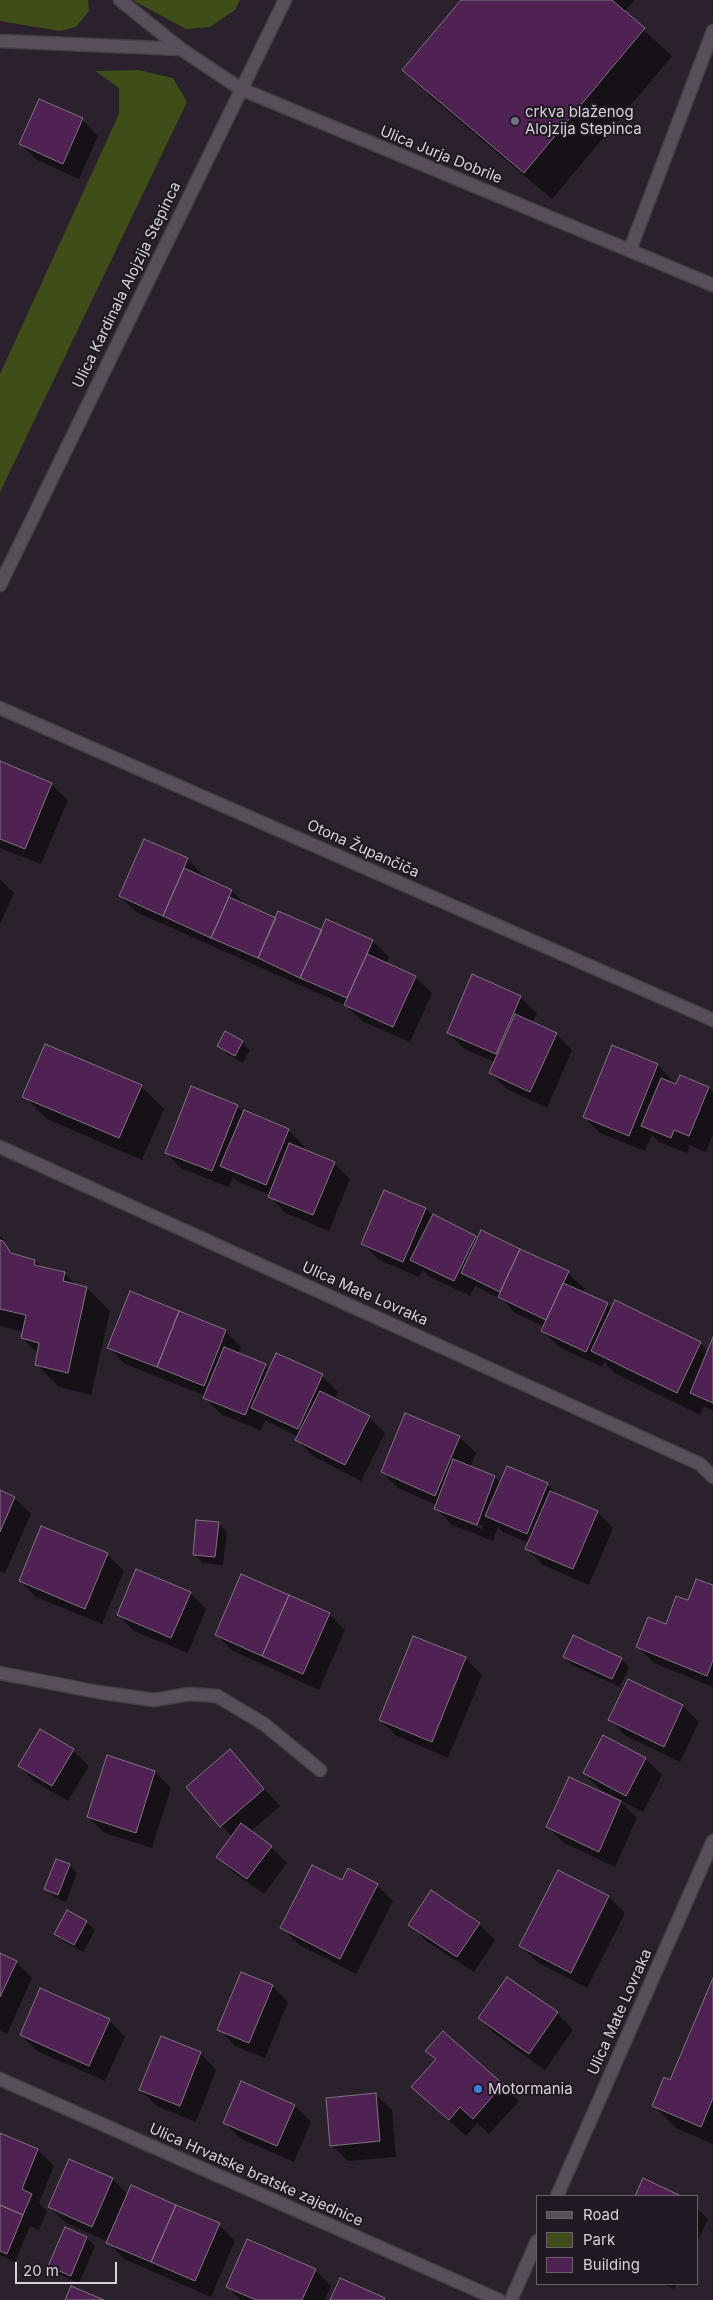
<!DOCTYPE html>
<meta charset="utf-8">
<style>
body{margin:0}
#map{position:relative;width:713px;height:2300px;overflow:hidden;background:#2a212c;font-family:Inter,sans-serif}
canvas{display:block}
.legend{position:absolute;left:536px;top:2195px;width:162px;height:90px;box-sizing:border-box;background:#201822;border:1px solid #69626b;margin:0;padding:6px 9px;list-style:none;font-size:15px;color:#d7d2d9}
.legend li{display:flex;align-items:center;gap:10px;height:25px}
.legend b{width:25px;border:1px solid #69626b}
.scale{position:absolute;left:15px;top:2262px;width:102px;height:22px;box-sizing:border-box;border:2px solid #d7d2d9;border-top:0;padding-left:6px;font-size:15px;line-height:18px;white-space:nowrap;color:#d7d2d9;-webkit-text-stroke:4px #201822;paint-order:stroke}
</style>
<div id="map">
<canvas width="713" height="2300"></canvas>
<ul class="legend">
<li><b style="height:6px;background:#584f5b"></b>Road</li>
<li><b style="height:14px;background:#3f4d18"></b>Park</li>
<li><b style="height:14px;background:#502153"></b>Building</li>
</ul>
<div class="scale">20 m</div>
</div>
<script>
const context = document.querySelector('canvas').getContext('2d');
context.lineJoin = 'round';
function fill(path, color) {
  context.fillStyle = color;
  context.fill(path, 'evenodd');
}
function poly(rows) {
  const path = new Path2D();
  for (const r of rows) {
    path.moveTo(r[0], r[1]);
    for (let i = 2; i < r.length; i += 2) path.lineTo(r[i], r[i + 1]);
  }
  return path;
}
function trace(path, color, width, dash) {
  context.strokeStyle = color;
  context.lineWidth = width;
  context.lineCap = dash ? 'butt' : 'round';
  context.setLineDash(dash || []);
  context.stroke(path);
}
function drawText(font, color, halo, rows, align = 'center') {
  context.font = font + ' Inter,sans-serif';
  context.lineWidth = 4;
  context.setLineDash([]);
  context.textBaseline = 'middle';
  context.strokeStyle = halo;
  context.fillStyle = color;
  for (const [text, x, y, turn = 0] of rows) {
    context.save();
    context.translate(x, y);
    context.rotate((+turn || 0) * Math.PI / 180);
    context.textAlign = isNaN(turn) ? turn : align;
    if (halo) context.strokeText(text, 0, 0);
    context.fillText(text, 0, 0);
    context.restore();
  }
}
fill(poly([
 [0,0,88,0,89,11,76,27,60,31,0,21],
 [135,0,240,0,235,10,210,27,186,29,134,1],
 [138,70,173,78,187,102,0,492,0,374,119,114,119,88,95,71]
]), '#3f4d18');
fill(poly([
 [462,0,635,0,624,12,672,56,552,199,432,98,404,70],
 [82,120,98,136,79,179,37,160,20,144],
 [0,762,51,784,68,800,41,864,0,848],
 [145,841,188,859,204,876,203,878,232,891,248,907,276,920,322,932,327,921,373,941,389,957,386,964,415,977,432,993,410,1042,362,1021,347,1006,136,912,120,896],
 [369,946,372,946,366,960,363,959],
 [0,879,14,893,0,924],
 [520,997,537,1013,532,1023,556,1034,572,1050,547,1108,507,1089,490,1073,495,1062,464,1049,448,1032],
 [242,1042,250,1050,243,1063,227,1054,219,1046],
 [613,1047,658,1065,674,1082,673,1084,677,1085,680,1076,709,1088,713,1092,713,1134,706,1152,690,1145,687,1153,659,1142,652,1135,645,1151,600,1133,584,1116],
 [141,1086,164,1109,142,1160,47,1119,24,1096],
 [237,1106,244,1113,288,1130,304,1146,303,1150,334,1163,350,1179,329,1231,285,1213,270,1195,238,1182,233,1177,229,1187,182,1169,166,1153],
 [385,1191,426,1209,432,1215,478,1239,481,1232,568,1273,585,1289,582,1293,607,1304,612,1309,700,1343,708,1351,713,1340,713,1411,704,1406,700,1415,615,1373,604,1362,602,1367,559,1347,543,1331,545,1327,515,1313,503,1300,475,1286,470,1296,428,1276,423,1270,419,1277,379,1260,363,1244],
 [0,1236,4,1240,3,1243,16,1256,35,1261,42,1268,64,1273,77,1286,87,1288,110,1311,91,1395,59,1387,36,1364,38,1354,22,1338,24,1332,0,1326],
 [225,1331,241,1347,239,1354,265,1365,269,1370,322,1376,338,1392,335,1399,369,1417,385,1433,361,1481,313,1456,297,1440,298,1437,265,1420,261,1431,221,1414,205,1398,206,1396,125,1364,109,1348],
 [459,1437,476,1453,470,1467,495,1477,501,1483,547,1485,558,1495,597,1512,613,1528,589,1585,543,1565,527,1549,529,1543,503,1532,498,1527,493,1541,452,1525,436,1508,437,1505,398,1488,382,1472],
 [453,1515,483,1526,482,1529,453,1517],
 [0,1492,14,1498,31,1514,5,1573,0,1571],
 [218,1523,227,1532,223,1565,202,1563,194,1554],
 [42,1528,108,1555,124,1571,102,1624,36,1597,20,1581],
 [713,1587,713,1687,654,1663,638,1647,666,1625,689,1602],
 [190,1593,206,1609,188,1653,134,1631,118,1614],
 [329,1614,345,1630,319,1690,233,1651,216,1635],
 [414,1637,465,1658,482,1675,448,1758,397,1736,380,1720],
 [564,1657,621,1659,629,1667,620,1687,572,1665],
 [629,1681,683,1706,699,1722,680,1762,626,1736,610,1720],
 [603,1737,646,1759,662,1775,643,1812,618,1799,637,1818,615,1867,564,1843,548,1827,613,1798,613,1796,600,1789,584,1773],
 [73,1750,89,1766,68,1801,35,1782,19,1766],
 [230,1751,280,1806,251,1831,271,1847,287,1863,264,1894,234,1873,218,1856,232,1837,188,1787],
 [155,1772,171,1788,152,1848,105,1833,88,1817],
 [69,1865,77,1873,66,1902,54,1897,46,1889],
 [343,1882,377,1885,393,1901,356,1974,298,1944,282,1928],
 [609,1897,625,1913,587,1988,537,1962,521,1946],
 [86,1922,95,1930,83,1952,64,1942,55,1933],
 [410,1924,479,1924,495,1940,474,1972,426,1941],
 [0,1954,16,1962,32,1978,7,2034,0,2030],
 [713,1981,713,2144,676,2128,653,2105,670,2082],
 [272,1986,288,2002,265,2058,235,2046,219,2029],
 [557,2013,573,2030,545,2070,495,2034,479,2018],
 [109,2020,125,2037,105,2081,37,2051,21,2035],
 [443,2033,519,2101,489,2134,477,2123,466,2136,413,2087,436,2060,427,2051],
 [200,2053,216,2070,196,2122,157,2106,140,2090],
 [241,2083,295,2106,311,2122,294,2162,241,2139,225,2123],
 [375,2094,392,2110,396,2157,348,2161,331,2145],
 [0,2134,38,2150,54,2166,39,2203,47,2211,39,2230,30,2226,15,2262,0,2255],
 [69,2161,113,2179,128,2195,219,2225,235,2241,211,2297,124,2259,108,2242,66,2223,49,2207],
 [697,2208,708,2219,697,2242],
 [87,2238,95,2246,79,2283,58,2274,50,2266],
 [315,2270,331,2286,325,2300,241,2300,228,2287],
 [664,2284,677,2284,674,2289]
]), '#0007');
const building = poly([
 [461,0,612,0,645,28,524,173,402,70,461,0],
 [39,99,83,118,63,164,19,144,39,99],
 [0,761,52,783,25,849,0,839,0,761],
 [144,839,188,858,163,916,119,896,144,839],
 [184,868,232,890,211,938,163,916,184,868],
 [229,897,276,918,258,958,211,938,229,897],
 [278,911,322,930,300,978,258,958,278,911],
 [326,919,373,940,347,998,300,978,326,919],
 [367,954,416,976,393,1027,344,1005,367,954],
 [472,974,521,996,496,1054,447,1033,472,974],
 [515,1014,557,1033,530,1092,489,1073,515,1014],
 [225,1031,243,1041,235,1056,217,1046,225,1031],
 [45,1044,142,1085,119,1138,22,1097,45,1044],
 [612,1045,658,1064,629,1136,583,1117,612,1045],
 [680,1075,709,1087,689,1136,674,1130,671,1138,641,1126,661,1078,676,1084,680,1075],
 [191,1086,238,1105,212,1171,165,1153,191,1086],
 [244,1110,289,1129,266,1185,220,1166,244,1110],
 [289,1143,335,1162,313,1215,268,1197,289,1143],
 [384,1190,426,1208,403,1262,361,1244,384,1190],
 [433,1214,476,1236,454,1281,410,1260,433,1214],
 [481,1230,520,1249,500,1292,461,1273,481,1230],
 [0,1240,3,1241,11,1253,35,1260,34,1265,65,1272,63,1281,87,1287,68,1373,35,1365,39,1343,21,1338,26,1315,0,1309,0,1240],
 [520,1249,569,1271,546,1320,498,1297,520,1249],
 [563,1283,608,1303,586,1352,541,1331,563,1283],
 [130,1291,179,1311,157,1367,107,1348,130,1291],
 [615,1300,701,1342,677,1393,591,1351,615,1300],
 [179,1311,226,1330,204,1386,157,1367,179,1311],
 [713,1337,713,1403,690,1393,713,1337],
 [224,1347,266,1364,245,1415,203,1398,224,1347],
 [276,1353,323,1374,298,1429,251,1408,276,1353],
 [320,1391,370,1416,345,1465,295,1440,320,1391],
 [405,1413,460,1436,435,1496,381,1472,405,1413],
 [453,1459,495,1476,477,1525,434,1509,453,1459],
 [507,1466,548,1483,527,1534,485,1516,507,1466],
 [0,1490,15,1497,0,1532,0,1490],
 [550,1491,598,1511,573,1569,525,1549,550,1491],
 [196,1520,219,1522,215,1557,193,1555,196,1520],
 [41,1526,108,1553,85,1609,19,1581,41,1526],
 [136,1569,191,1592,171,1638,117,1615,136,1569],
 [241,1574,289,1595,262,1656,215,1635,241,1574],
 [696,1579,713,1585,713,1660,707,1676,636,1647,648,1617,666,1624,676,1596,688,1600,696,1579],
 [289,1595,330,1613,303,1674,262,1656,289,1595],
 [573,1635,622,1658,612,1679,563,1657,573,1635],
 [413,1636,466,1657,432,1742,379,1720,413,1636],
 [628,1679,683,1705,664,1747,608,1720,628,1679],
 [40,1729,74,1749,52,1786,18,1766,40,1729],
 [603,1735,646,1758,626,1796,583,1773,603,1735],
 [230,1749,264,1789,220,1827,186,1787,230,1749],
 [107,1755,155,1771,136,1833,87,1817,107,1755],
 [569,1777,621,1801,599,1852,546,1827,569,1777],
 [241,1823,272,1846,247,1879,216,1857,241,1823],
 [56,1859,70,1864,58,1895,44,1889,56,1859],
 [312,1865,342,1880,348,1868,378,1884,340,1959,280,1928,312,1865],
 [558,1870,609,1896,571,1973,519,1946,558,1870],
 [431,1890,480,1923,457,1957,408,1925,431,1890],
 [67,1910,87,1921,74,1945,54,1934,67,1910],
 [0,1953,17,1961,0,1997,0,1953],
 [241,1972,273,1985,249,2043,217,2030,241,1972],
 [507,1977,558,2012,529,2054,478,2018,507,1977],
 [713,1978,713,2098,701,2127,652,2106,664,2077,670,2080,713,1978],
 [40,1988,110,2019,89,2066,20,2035,40,1988],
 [443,2031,503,2084,473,2119,460,2107,449,2120,411,2087,436,2059,425,2051,443,2031],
 [161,2036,201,2052,180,2106,139,2090,161,2036],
 [241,2081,295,2105,277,2146,223,2123,241,2081],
 [376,2093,380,2141,330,2146,326,2098,376,2093],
 [0,2133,38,2149,22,2189,32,2194,23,2215,0,2205,0,2133],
 [69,2159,113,2178,92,2227,48,2207,69,2159],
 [643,2178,681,2196,635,2196,643,2178],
 [131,2185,176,2205,151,2262,106,2243,131,2185],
 [0,2205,23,2215,7,2254,0,2251,0,2205],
 [176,2205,220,2223,195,2281,151,2262,176,2205],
 [65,2227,87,2237,71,2276,48,2266,65,2227],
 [247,2239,316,2269,302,2300,256,2300,226,2287,247,2239],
 [340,2278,385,2298,384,2300,330,2300,340,2278],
 [71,2286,104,2300,65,2300,71,2286]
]);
fill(building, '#502153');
trace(building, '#807581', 1);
const minor = poly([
 [120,0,181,49,241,89,713,285],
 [0,41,181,49],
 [630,250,713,31],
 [0,585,285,0],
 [0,708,713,1020],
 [0,1147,700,1464,713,1477],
 [0,1673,98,1692,154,1700,189,1694,217,1696,264,1724,320,1770],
 [557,2196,713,1841],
 [511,2300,537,2241]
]);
const tertiary = poly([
 [0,2079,499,2300]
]);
trace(minor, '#453f47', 15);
trace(tertiary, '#453f47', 15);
trace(minor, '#584f5b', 12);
trace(tertiary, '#584f5b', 12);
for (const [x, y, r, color] of [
 [515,121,5,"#6b7280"],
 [478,2089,5,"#3f7fe0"]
]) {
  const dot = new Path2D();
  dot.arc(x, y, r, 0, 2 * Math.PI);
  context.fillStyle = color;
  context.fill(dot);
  trace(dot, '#201822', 2);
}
drawText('15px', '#d7d2d9', '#201822', [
 ["crkva blaženog",525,112],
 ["Alojzija Stepinca",525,129],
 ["Motormania",488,2089]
], 'left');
drawText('15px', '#d7d2d9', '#201822', [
 ["Ulica Jurja Dobrile",441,155,22],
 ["Ulica Kardinala Alojzija Stepinca",127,285,-64],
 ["Otona Župančiča",363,849,24],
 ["Ulica Mate Lovraka",365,1294,24],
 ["Ulica Mate Lovraka",620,2012,-66],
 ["Ulica Hrvatske bratske zajednice",256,2175,24]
]);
</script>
